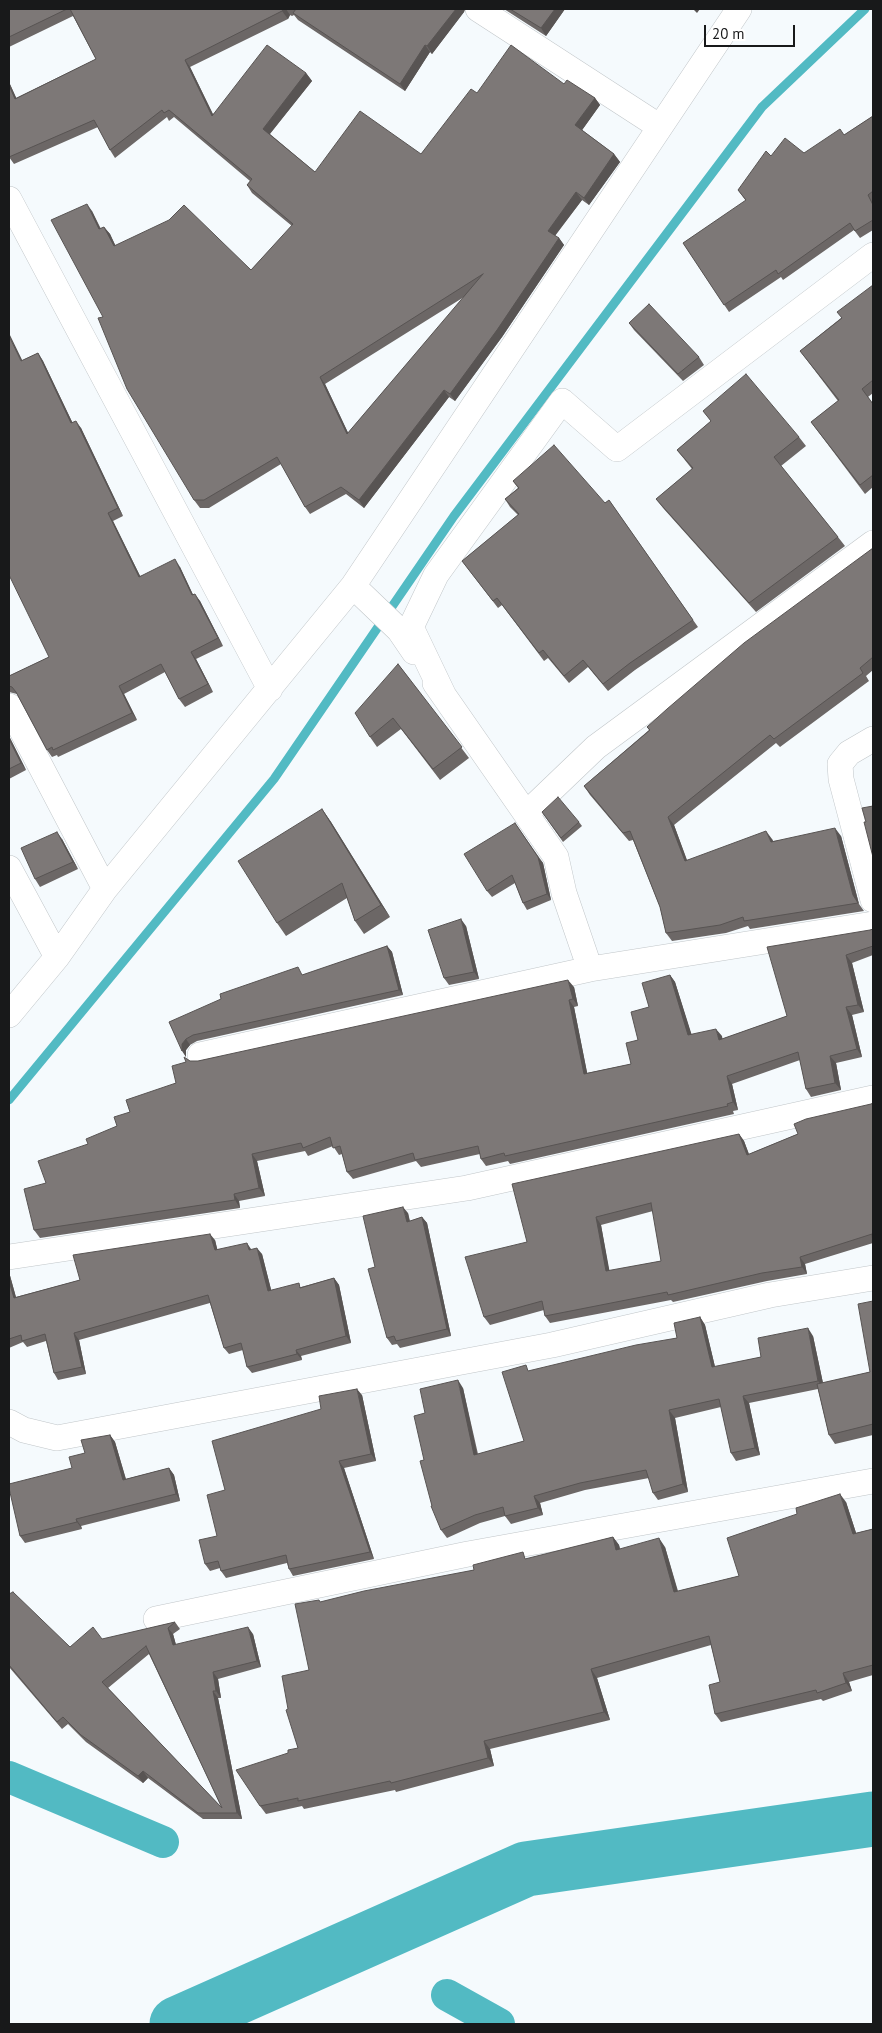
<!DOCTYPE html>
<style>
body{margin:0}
#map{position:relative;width:882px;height:2033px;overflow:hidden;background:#f5fafd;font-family:"PT Sans",sans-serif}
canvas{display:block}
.frame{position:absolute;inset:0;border:10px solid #18191a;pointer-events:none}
.scale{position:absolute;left:704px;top:25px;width:91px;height:22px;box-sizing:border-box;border:2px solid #18191a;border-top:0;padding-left:6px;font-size:15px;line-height:18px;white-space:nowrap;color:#18191a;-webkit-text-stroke:4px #fff;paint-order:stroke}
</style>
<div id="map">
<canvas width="882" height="2033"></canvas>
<div class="frame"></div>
<div class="scale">20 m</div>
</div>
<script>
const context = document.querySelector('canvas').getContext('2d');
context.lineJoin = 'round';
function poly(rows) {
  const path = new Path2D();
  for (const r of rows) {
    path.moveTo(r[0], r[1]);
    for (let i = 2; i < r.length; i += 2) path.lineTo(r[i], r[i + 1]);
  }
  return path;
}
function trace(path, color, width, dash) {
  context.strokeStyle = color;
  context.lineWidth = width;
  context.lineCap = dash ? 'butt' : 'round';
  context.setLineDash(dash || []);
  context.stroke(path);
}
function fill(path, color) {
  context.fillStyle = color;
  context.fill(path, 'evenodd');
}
trace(poly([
 [9,1100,274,779,454,516,762,107,865,9]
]), '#52bac3', 9);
trace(poly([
 [9,1777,163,1842],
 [447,1995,499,2024]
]), '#52bac3', 32);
trace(poly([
 [177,2024,526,1869,873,1819]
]), '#52bac3', 55);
const street = poly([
 [478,9,660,127],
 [9,199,270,689],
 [353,586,399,630,414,652],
 [435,683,556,857,564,893,590,969],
 [444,696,411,627,436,575,562,401,617,449,873,255],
 [9,706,105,889],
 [873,739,849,753,840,764,841,779,873,900],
 [526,814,596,747,873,543],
 [9,868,57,957],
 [9,1015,57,957,105,889,353,586,739,9],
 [200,1055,590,969,873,924],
 [9,1257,467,1188,873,1098],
 [9,1422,24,1430,57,1438,552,1345,770,1295,873,1278],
 [156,1619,468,1554,873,1481]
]);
trace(street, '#c1c6c9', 26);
trace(street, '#fff', 25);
fill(poly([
 [9,9,465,9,464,12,432,54,430,52,405,91,298,20,294,15,292,16,290,15,288,19,190,67,213,114,306,73,312,81,270,134,315,172,421,154,477,93,564,84,595,98,600,105,582,130,614,154,620,162,589,205,582,200,555,236,559,238,564,245,502,337,455,401,449,397,364,508,346,494,310,514,305,507,281,464,209,508,200,508,194,500,103,317,92,211,101,229,104,227,110,234,115,245,251,270,292,226,252,193,247,185,250,181,174,117,169,121,167,117,115,158,110,150,98,127,14,164,9,157,9,82,16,98,96,59,73,16,9,47],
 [464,297,348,433,325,384],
 [504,9,565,9,546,36],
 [873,116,873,230,860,238,854,230,783,280,781,277,729,312,683,243,746,201,738,190,771,156,804,153,844,135],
 [873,285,873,393,868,397,873,404,873,487,865,494,811,422,838,401,800,351,841,318],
 [629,323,699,357,704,365,683,381,634,330],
 [38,353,43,361,72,422,81,428,123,516,113,521,140,576,180,567,193,595,200,601,223,646,196,659,213,692,185,707,179,699,165,672,124,694,137,720,58,757,57,755,52,757,47,750,18,696,17,694,9,692,9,676,49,657,23,360],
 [703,411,799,437,806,446,781,466,838,537,845,546,756,612,663,508,656,499,692,469,677,450,711,421],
 [513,481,605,503,609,500,698,627,635,670,608,691,588,667,569,683,548,658,544,661,502,605,498,608,462,561,518,515,510,507,505,499,518,488],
 [873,548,873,670,866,676,869,681,780,747,776,743,674,825,687,860,772,839,773,841,841,836,859,904,864,911,750,929,748,926,726,933,672,941,666,933,660,907,633,840,629,841,590,795,584,786,649,730,647,727],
 [398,664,469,758,440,780,401,729,377,747,370,737],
 [9,736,26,770,9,779],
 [322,809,331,822,390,917,364,934,355,921,347,898,286,936,277,923],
 [542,812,579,822,582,826,563,842],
 [515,823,543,863,551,900,527,910,523,903,515,883,492,897,487,891],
 [62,839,78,869,40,887,35,879],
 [466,926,479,979,449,985,444,978],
 [873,929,873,955,852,963,864,1012,852,1015,862,1057,836,1063,841,1090,811,1097,806,1089,800,1060,732,1084,738,1110,733,1111,734,1114,510,1164,508,1161,486,1166,481,1159,480,1154,421,1167,416,1161,353,1179,347,1172,342,1154,339,1155,333,1146,308,1156,305,1151,257,1161,265,1196,239,1201,240,1208,40,1238,34,1230,46,1183,88,1144,117,1126,130,1112,176,1083,190,1061,198,1061,574,987,578,1006,574,1007,587,1073,631,1064,638,1040,649,1007,670,975,675,982,691,1034,722,1036,722,1039,787,1016,870,930],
 [387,946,392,952,403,995,197,1041,190,1045,186,1050,186,1057,169,1022,303,975],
 [871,1104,873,1243,805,1264,807,1274,767,1281,673,1302,671,1300,550,1323,545,1316,544,1310,490,1325,484,1317,527,1242,739,1134,744,1141,749,1154],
 [653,1211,661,1261,609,1271,601,1225],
 [408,1213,410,1221,422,1217,427,1223,451,1336,400,1348,397,1344,392,1345,387,1338,375,1267],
 [215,1240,217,1249,251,1250,262,1254,271,1290,301,1287,334,1278,339,1285,351,1343,301,1356,302,1360,252,1373,247,1367,243,1350,229,1354,224,1348,210,1303,79,1340,86,1374,58,1380,54,1373,46,1341,27,1347,23,1342,9,1348,9,1272,16,1297,80,1280],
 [873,1301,873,1435,835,1444,829,1435,818,1389,749,1403,760,1455,736,1461,731,1453,721,1407,675,1418,688,1492,658,1500,653,1493,649,1478,585,1490,540,1503,543,1515,511,1524,505,1516,480,1523,447,1538,441,1530,432,1506,424,1460,425,1413,463,1388,478,1454,524,1441,530,1371,677,1338,700,1317,705,1325,715,1367,761,1357,813,1336,823,1383,870,1372],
 [362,1395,376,1461,344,1468,374,1559,293,1576,289,1569,287,1563,226,1578,221,1571,220,1568,210,1571,205,1564,217,1536,321,1409],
 [110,1435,115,1442,126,1479,169,1468,174,1475,180,1501,81,1526,82,1529,25,1543,20,1536,72,1468,85,1453],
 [846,1502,856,1533,873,1529,873,1675,849,1682,852,1691,823,1701,821,1699,721,1722,715,1714,720,1682,711,1645,597,1678,610,1720,490,1749,494,1766,396,1792,395,1790,304,1809,302,1806,266,1814,260,1806,288,1753,298,1748,288,1709,309,1670,321,1602,474,1570,528,1559,613,1537,619,1545,620,1549,665,1547,678,1591,739,1576],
 [9,1594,70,1647,175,1622,180,1629,173,1634,176,1645,253,1634,261,1667,218,1679,221,1698,218,1698,242,1819,203,1819,148,1778,143,1783,86,1742,68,1724,62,1729,9,1667],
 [149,1654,222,1808,108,1688]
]), '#6c6766');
fill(poly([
 [284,9,286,9,290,15,288,19,282,11],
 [456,9,465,9,464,12,432,54,427,46],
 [555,9,565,9,546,36,541,28],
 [693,9,700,9,697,13],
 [425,45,430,52,405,91,400,84],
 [185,60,190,67,217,123,212,116],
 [306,73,312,81,268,136,263,129],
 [9,82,20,106,15,99,9,85],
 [595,98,600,105,580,133,575,125],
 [614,154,620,162,589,205,584,198],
 [576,192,582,200,553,238,548,231],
 [87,204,92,211,104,237,99,229],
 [104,227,110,234,119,253,114,246],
 [559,238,564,245,502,337,455,401,450,394],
 [9,333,26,368,21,361,9,336],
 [38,353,43,361,76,430,71,423],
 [320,377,325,384,352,441,347,434],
 [444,390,449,397,364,508,359,500],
 [76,421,81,428,123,516,118,508],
 [108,513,113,521,144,584,139,577],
 [175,559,180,567,197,603,192,595],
 [195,594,200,601,223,646,218,638],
 [191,652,196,659,213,692,208,684],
 [119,686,124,694,137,720,132,713],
 [9,736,26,770,21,763,9,739],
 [322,809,331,822,390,917,381,905],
 [668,817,674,825,690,869,685,861],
 [835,828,841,836,859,904,853,895],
 [766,831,772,839,777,850,771,842],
 [57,832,62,839,78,869,73,862],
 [538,857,543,863,551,900,547,894],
 [461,919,466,926,479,979,474,972],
 [387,946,392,952,403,995,399,990],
 [846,955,852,963,864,1012,858,1005],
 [670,975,675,982,694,1042,688,1035],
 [568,980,574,987,578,1006,573,999],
 [569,1000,574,1007,589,1082,584,1074],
 [846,1007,852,1015,862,1057,857,1049],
 [716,1029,722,1036,724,1048,719,1040],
 [186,1039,190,1045,186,1050,186,1057,182,1051,182,1044],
 [830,1056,836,1063,841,1090,835,1083],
 [727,1076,732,1084,738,1110,733,1102],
 [739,1134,744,1141,752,1163,747,1155],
 [252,1154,257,1161,265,1196,259,1188],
 [234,1194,239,1201,240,1208,235,1200],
 [403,1207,408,1213,411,1229,407,1222],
 [422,1217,427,1223,451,1336,447,1329],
 [596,1217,601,1225,611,1279,606,1271],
 [210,1234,215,1240,219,1256,215,1250],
 [247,1243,251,1249,253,1257,249,1250],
 [257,1248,262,1254,273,1297,268,1291],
 [800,1257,805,1264,807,1274,802,1267],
 [9,1272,18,1305,14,1298,9,1281],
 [334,1278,339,1285,351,1343,346,1336],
 [700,1317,705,1325,717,1375,712,1367],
 [808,1328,813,1336,824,1388,818,1381],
 [74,1333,79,1340,86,1374,82,1367],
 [296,1350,301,1356,302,1360,297,1354],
 [458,1380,463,1388,479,1463,474,1455],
 [357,1389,362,1395,376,1461,371,1454],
 [743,1396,749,1403,760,1455,755,1448],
 [669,1410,675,1418,688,1492,683,1484],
 [110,1435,115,1442,128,1487,123,1480],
 [339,1461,344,1468,374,1559,370,1552],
 [169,1468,174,1475,180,1501,176,1494],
 [840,1494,846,1502,859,1542,853,1534],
 [534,1496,540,1503,543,1515,538,1508],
 [76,1519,81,1526,82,1529,77,1522],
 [613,1537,619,1545,622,1558,616,1550],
 [659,1538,665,1547,680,1600,674,1592],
 [248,1627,253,1634,261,1667,257,1661],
 [168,1628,173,1634,178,1652,173,1645],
 [591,1669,597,1678,610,1720,604,1712],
 [213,1672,218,1679,221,1698,216,1691],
 [843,1673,849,1682,852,1691,846,1683],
 [213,1691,218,1698,242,1819,237,1813],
 [484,1741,490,1749,494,1766,488,1758],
 [143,1771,148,1778,143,1783,138,1776]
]), '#585453');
const building = poly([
 [9,9,67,9,9,37,9,9],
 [70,9,284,9,282,11,185,60,212,116,267,45,306,73,263,129,315,172,360,111,421,154,471,89,477,93,511,45,564,84,567,80,595,98,575,125,614,154,584,198,576,192,548,231,559,238,497,330,450,394,444,390,359,500,341,487,305,507,277,457,204,500,194,500,127,389,98,318,103,317,51,220,87,204,99,229,104,227,114,246,169,220,184,205,251,270,293,224,247,185,252,179,169,110,164,113,162,110,110,150,94,120,9,157,9,85,15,99,96,59,70,9],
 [483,274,347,434,320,377,483,274],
 [296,9,456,9,427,46,425,45,400,84,293,13,296,9],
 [510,9,555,9,541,28,510,9],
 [873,116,873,191,868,195,873,205,873,220,855,231,850,223,778,274,776,270,724,305,683,243,746,200,738,190,766,151,771,156,785,138,804,153,840,129,844,135,873,116],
 [873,285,873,380,862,389,873,404,873,475,860,485,811,422,839,400,800,351,842,318,837,312,873,285],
 [649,304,699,357,678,374,629,323,649,304],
 [9,336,21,361,38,353,71,423,76,421,118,508,108,513,139,577,175,559,192,595,195,594,218,638,191,652,208,684,179,699,161,664,119,686,132,713,53,750,52,747,47,750,16,692,12,687,9,686,9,676,49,657,9,575,9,336],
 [746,374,799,437,774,457,838,537,749,603,656,499,693,468,677,450,711,421,703,411,746,374],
 [554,445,605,503,609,500,693,620,630,663,603,684,583,660,564,676,543,650,539,653,497,598,493,601,462,561,519,514,505,499,519,488,513,481,554,445],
 [873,548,873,657,860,668,863,673,774,739,770,735,668,817,685,861,766,831,771,842,835,828,853,895,858,903,744,921,743,917,720,925,666,933,660,907,630,831,623,833,584,786,650,730,647,727,667,709,744,643,873,548],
 [398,664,462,747,433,769,393,718,370,737,355,713,398,664],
 [9,739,21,763,9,769,9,739],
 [558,797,579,822,561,838,542,812,558,797],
 [873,806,873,857,864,822,866,822,862,808,873,806],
 [322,809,381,905,355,921,342,883,277,923,238,861,322,809],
 [515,823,538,857,547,894,523,903,512,875,487,891,464,854,515,823],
 [57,832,73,862,35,879,21,848,57,832],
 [461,919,474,972,444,978,428,930,461,919],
 [873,929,873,946,846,955,858,1005,846,1007,857,1049,830,1056,835,1083,806,1089,798,1052,727,1076,733,1102,727,1104,728,1106,505,1156,504,1153,481,1159,478,1146,415,1160,413,1153,347,1172,340,1146,333,1148,330,1137,303,1148,301,1143,252,1154,259,1188,234,1194,235,1200,34,1230,24,1189,46,1183,38,1161,88,1144,86,1139,117,1126,114,1117,130,1112,126,1100,176,1083,172,1066,186,1062,184,1057,190,1061,198,1061,568,980,573,999,569,1000,584,1074,631,1064,626,1043,638,1040,631,1012,649,1007,642,983,670,975,688,1035,716,1029,719,1040,787,1016,767,947,870,930,873,929],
 [387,946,399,990,193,1035,186,1039,182,1044,182,1051,169,1022,221,999,220,994,298,967,302,975,387,946],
 [873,1103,873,1243,872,1234,800,1257,802,1267,762,1273,668,1295,667,1292,545,1316,542,1301,484,1317,465,1257,527,1242,512,1184,739,1134,747,1155,798,1134,794,1124,806,1119,871,1104,873,1103],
 [651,1203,661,1261,606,1271,596,1217,651,1203],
 [403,1207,407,1222,422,1217,447,1329,396,1341,394,1336,387,1338,368,1269,375,1267,363,1216,403,1207],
 [210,1234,215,1250,247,1243,249,1250,257,1248,268,1291,299,1283,300,1288,334,1278,346,1336,296,1350,297,1354,247,1367,241,1343,224,1348,208,1295,74,1333,82,1367,54,1373,45,1334,22,1341,21,1335,9,1339,9,1281,14,1298,80,1280,73,1255,210,1234],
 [873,1301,873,1424,829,1435,817,1384,870,1372,858,1304,873,1301],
 [700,1317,712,1367,761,1357,758,1338,808,1328,818,1381,743,1396,755,1448,731,1453,719,1399,669,1410,683,1484,653,1493,646,1470,580,1483,534,1496,538,1508,505,1516,503,1507,475,1515,441,1530,431,1506,432,1506,420,1461,424,1460,414,1416,425,1413,420,1389,458,1380,474,1455,524,1441,502,1372,526,1365,528,1371,636,1345,677,1338,674,1323,700,1317],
 [357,1389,371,1454,339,1461,370,1552,289,1569,286,1555,221,1571,218,1561,205,1564,199,1540,217,1536,207,1495,225,1490,212,1441,321,1409,319,1396,357,1389],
 [110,1435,123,1480,169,1468,176,1494,76,1519,77,1522,20,1536,9,1488,9,1484,72,1468,69,1457,85,1453,81,1440,110,1435],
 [840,1494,853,1534,873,1529,873,1665,843,1673,846,1683,817,1693,816,1690,715,1714,709,1685,720,1682,709,1636,591,1669,604,1712,484,1741,488,1758,391,1783,390,1781,298,1801,298,1798,260,1806,236,1770,288,1753,288,1750,298,1748,286,1710,288,1709,282,1676,309,1670,295,1604,319,1600,320,1602,364,1591,474,1570,473,1565,523,1552,525,1559,613,1537,616,1550,659,1538,674,1592,739,1576,727,1538,797,1514,796,1508,840,1494],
 [13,1592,70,1647,93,1627,102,1639,175,1622,168,1628,173,1645,248,1627,257,1661,213,1672,216,1691,213,1691,237,1813,198,1813,143,1771,138,1776,81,1735,63,1717,57,1722,9,1665,9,1594,13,1592],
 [146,1646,222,1808,102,1682,146,1646]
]);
fill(building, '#7d7877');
trace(building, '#585453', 1);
</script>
